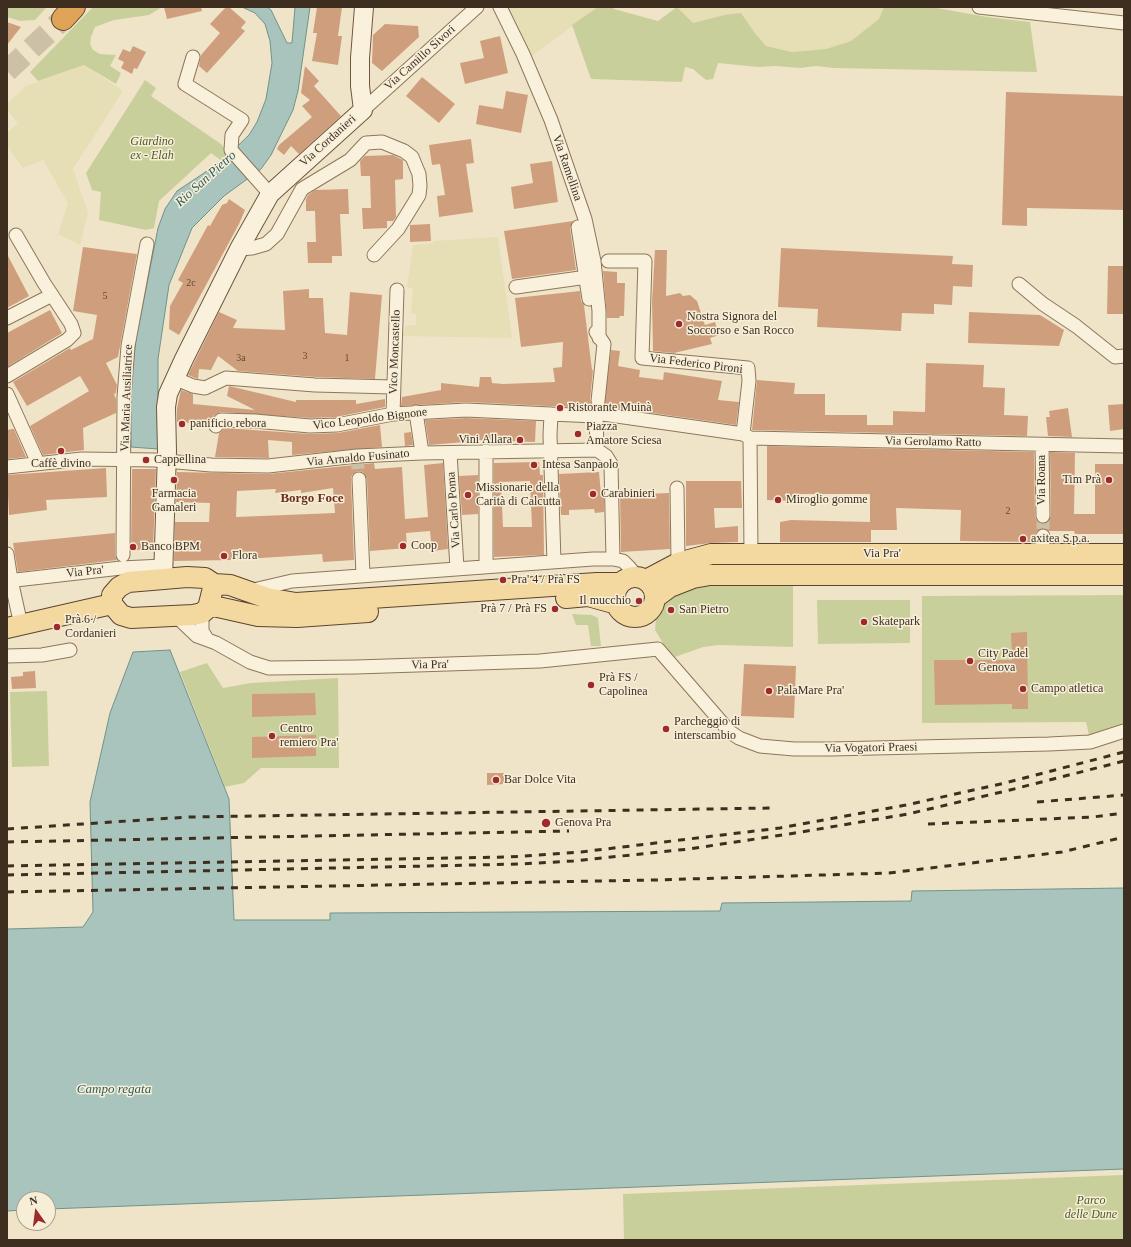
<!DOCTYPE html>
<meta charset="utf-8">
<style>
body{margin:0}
#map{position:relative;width:1131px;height:1247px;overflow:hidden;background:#f0e4c8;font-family:"Times New Roman",serif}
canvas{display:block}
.frame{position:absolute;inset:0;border:8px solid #3d2e20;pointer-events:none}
.north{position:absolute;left:16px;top:1191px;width:40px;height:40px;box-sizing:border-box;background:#f7eed8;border:1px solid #ada18e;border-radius:50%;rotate:346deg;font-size:11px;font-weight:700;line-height:16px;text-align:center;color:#3d2e20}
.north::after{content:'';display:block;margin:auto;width:14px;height:18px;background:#9e2a2b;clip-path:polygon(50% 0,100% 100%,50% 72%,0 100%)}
</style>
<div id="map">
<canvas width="1131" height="1247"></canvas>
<div class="frame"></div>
<div class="north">N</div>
</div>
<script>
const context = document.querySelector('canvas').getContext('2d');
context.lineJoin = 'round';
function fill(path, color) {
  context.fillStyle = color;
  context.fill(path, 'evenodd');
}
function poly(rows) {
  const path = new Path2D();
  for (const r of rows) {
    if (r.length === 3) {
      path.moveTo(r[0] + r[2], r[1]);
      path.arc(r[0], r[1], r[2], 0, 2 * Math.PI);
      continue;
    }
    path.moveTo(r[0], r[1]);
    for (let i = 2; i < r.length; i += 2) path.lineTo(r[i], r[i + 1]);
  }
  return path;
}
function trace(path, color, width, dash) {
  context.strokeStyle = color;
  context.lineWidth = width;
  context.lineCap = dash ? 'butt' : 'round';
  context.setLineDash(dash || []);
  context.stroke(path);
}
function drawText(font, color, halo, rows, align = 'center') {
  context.font = font + ' "Times New Roman",serif';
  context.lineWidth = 3;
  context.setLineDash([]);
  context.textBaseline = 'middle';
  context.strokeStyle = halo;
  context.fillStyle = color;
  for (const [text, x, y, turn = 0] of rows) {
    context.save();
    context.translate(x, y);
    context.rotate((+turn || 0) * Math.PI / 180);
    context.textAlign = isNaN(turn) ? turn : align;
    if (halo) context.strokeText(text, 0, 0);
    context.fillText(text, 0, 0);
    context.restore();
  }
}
fill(poly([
 [503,7,598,7,528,59],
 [677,7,884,7,879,19,851,41,826,49,792,52,766,46,754,32,724,15,693,23],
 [84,65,123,91,73,169,88,213,80,245,58,234,68,203,43,160,23,168,7,146,7,133,18,123,7,110,7,104,26,86],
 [498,237,512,338,398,336,399,331,405,331,405,326,416,325,416,314,411,313,413,289,407,287,413,245,433,243,433,241]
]), '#e6deb5');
fill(poly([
 [7,7,47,7,35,20,20,21,7,17],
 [93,7,162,7,149,15,114,20,95,27,91,37,90,44,93,50,100,54,116,55,110,66,121,73,116,84,84,65,38,81,30,72],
 [598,7,612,7,614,9,658,21,677,7,693,23,724,15,741,13,754,32,766,46,792,52,826,49,851,41,879,19,884,7,931,7,987,17,1030,22,1037,72,833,68,816,66,800,68,775,66,758,67,718,63,713,79,706,80,693,69,685,67,682,82,591,79,572,25],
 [145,80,156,88,151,96,221,144,230,155,222,161,211,153,159,201,154,228,146,230,99,220,101,192,92,190,86,173],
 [793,585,793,647,719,645,703,647,675,657,664,645,655,630,656,618,663,606,672,596,683,590,701,586],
 [1124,595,1124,723,1089,735,1086,722,922,723,922,596],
 [817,600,910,600,910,643,818,644],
 [572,614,592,615,598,618,601,646,591,646,588,625,576,625],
 [207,663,223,688,251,683,338,678,339,768,261,768,244,783,225,787,180,672],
 [47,691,49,766,12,767,10,692],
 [1124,1175,1124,1240,624,1240,623,1194]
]), '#c9cf9b');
const water = poly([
 [242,7,267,7,271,10,287,43,292,43,295,7,310,7,298,91,293,110,271,155,261,169,224,196,192,228,169,285,158,359,158,449,131,447,130,389,136,339,158,228,165,209,177,191,222,161,249,135,257,122,266,99,272,63,270,41,265,24,255,13,242,7],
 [170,650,229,799,234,920,330,920,330,913,720,911,722,903,911,901,912,891,1124,888,1124,1169,48,1209,48,1199,24,1199,24,1210,7,1211,7,929,83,927,93,912,90,802,110,713,133,652,170,650]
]);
fill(water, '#a9c4bc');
trace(water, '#6f938a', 1);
fill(poly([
 [164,7,201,7,202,11,167,19],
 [226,7,229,7,246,22,241,28,245,31,207,73,199,66,201,55,220,33,210,24],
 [317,7,342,7,338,36,342,36,338,65,312,61,317,33,313,33],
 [7,22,21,27,7,45],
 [385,24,418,26,419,37,382,71,372,63,373,35],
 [500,36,508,73,465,84,460,63,484,58,480,41],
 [133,46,146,52,137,69,134,68,132,74,121,68,124,62,118,59,123,49,130,52],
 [305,66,319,81,314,86,341,116,299,154,291,146,284,155,277,149,279,145,312,117,302,106,310,100,301,93],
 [422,77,455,104,439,123,406,96],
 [506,91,528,95,521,133,476,124,479,105,503,109],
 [1006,92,1124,96,1124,210,1027,208,1027,226,1002,225],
 [471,139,474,163,466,164,473,212,439,217,437,196,445,195,440,164,432,165,429,145],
 [393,155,403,160,403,179,395,180,396,217,393,221,387,221,387,228,363,229,362,208,371,208,370,176,361,176,360,161,365,156],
 [552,161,558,202,514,209,511,187,533,183,530,164],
 [348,189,349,214,340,214,342,256,332,256,332,263,308,263,307,242,316,242,315,211,306,211,306,199,308,195,315,190],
 [229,199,245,210,239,224,179,335,169,329,170,306,183,283,178,280,208,225,210,226,222,205,227,203],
 [573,221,570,228,576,270,512,279,504,231],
 [430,224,431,241,410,242,410,225],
 [83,247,137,254,118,357,106,363,117,385,116,393,114,394,116,399,116,413,83,428,84,450,43,455,30,426,89,391,80,376,27,406,13,382,70,348,71,350,93,339,97,315,73,311],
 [781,248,953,256,952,264,973,265,972,287,953,286,952,305,934,304,934,314,902,313,901,331,817,327,818,309,778,307],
 [655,250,667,250,666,296,680,293,683,296,690,295,697,301,705,325,715,322,719,335,710,338,712,344,674,353,653,351,652,302],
 [7,254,29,296,7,308],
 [1108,266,1124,266,1124,314,1107,314],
 [603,271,617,272,617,283,625,283,624,316,620,316,619,318,607,318],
 [309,289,309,298,323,298,325,333,347,335,350,292,382,295,375,379,315,377,238,371,218,356,211,370,199,369,198,379,188,375,219,312,237,320,233,328,285,330,283,291],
 [580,291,581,301,584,305,592,370,593,370,590,400,592,406,590,408,466,402,401,406,402,397,441,390,441,383,479,387,480,377,491,377,492,383,503,384,555,382,553,368,562,367,563,342,521,347,515,298],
 [50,310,62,333,7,367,7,333],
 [969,312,1040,315,1064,330,1059,346,968,343],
 [611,350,620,351,618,366,640,370,639,377,663,380,664,372,722,381,718,400,739,402,736,425,604,406],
 [926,363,984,365,983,387,1005,388,1004,415,1028,416,1027,436,752,430,757,380,795,383,794,394,825,394,825,415,867,415,867,425,893,425,893,411,925,412],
 [229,386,296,402,296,400,356,400,356,404,385,399,385,407,336,417,310,418,221,412,215,415,208,424,177,422,177,408,181,390,193,394,193,404,255,410,227,396],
 [1124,404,1124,429,1110,431,1108,405],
 [1068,408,1072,437,1048,436,1046,417,1050,417,1049,411],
 [466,418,536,421,535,442,476,440,477,441,429,445,425,420],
 [380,425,382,447,292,455,292,442,268,440,269,458,215,457,219,433,225,428,310,434,338,433],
 [12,429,14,429,26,457,7,459,7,430],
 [411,432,413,445,405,446,404,433],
 [767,446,1034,452,1035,516,1036,520,1043,524,1047,523,1051,516,1050,452,1075,453,1074,514,1095,514,1095,464,1124,464,1124,534,1075,534,1074,531,1049,531,1043,528,1036,532,1035,542,960,541,961,510,896,508,897,530,871,530,871,542,780,542,780,522,791,520,870,522,870,494,792,494,792,501,767,500],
 [539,462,540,475,543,475,544,555,494,557,494,463],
 [530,481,532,527,503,527,501,482],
 [374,463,375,469,402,467,405,519,428,517,424,465,443,463,448,549,432,551,430,531,406,533,407,548,370,551,367,479,363,472,358,471,352,475,351,479,354,560,323,562,322,554,231,560,174,561,175,522,209,522,210,503,176,502,177,472,268,474],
 [333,488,335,513,236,517,237,491,276,489,275,493,301,490,301,493],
 [106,468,107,497,46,500,47,510,9,515,7,475],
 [132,469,156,469,153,550,131,550],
 [599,472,601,494,604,494,604,512,595,513,594,509,569,510,569,515,561,515,559,474],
 [478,475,478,514,462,515,459,476],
 [686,481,741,481,742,508,714,508,715,528,738,526,738,542,711,543,686,546],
 [669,493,670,549,621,552,620,495],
 [115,533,115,555,117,560,18,572,13,543],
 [1027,632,1028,709,1012,709,1012,704,935,705,934,660,1012,660,1011,633],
 [744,664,796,666,794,718,741,716],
 [35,671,36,688,12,689,11,677,23,676,23,672],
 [315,693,316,715,252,717,252,694],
 [316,735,316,756,252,758,252,737],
 [487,773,504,773,504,784,487,785]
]), '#cf9f7d');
trace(poly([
 [357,456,359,479],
 [1043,516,1043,536]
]), '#ccc0a6', 13, [13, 6]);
trace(poly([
 [7,71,63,19]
]), '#ccc0a6', 22, [22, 11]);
const street = poly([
 [500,7,523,54,551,120,585,219,594,261,599,311,599,338],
 [979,7,1124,23],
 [193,57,185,84,242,120,232,135,231,150,270,194],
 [363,110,477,7],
 [578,227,589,299],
 [239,249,252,248,266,244,277,234,302,189,350,160,366,143,382,142,404,151,412,157,419,174,420,186,419,195,398,229,374,255],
 [608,261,645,261,642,358,748,368,749,381,743,434],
 [1019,284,1043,304,1076,326,1115,357,1124,356],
 [516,287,587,277],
 [7,318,52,295],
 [596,332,604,344,598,401],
 [7,376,67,340,74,333,71,324,44,283,16,235],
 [174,378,193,386,205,388,226,378,315,385,393,387],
 [7,394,38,463],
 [416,412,422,453],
 [393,414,397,290],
 [216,426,221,420,255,421,310,426,337,425,393,414,466,410,551,414],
 [750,438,751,554],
 [1042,445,1043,516],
 [597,450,596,413,743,434,750,438,1124,446],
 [486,451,486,566],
 [450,453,457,568],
 [7,467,82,459,154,460,211,465,268,466,357,456,422,453,597,450,606,456,611,464,613,559],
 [359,479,363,575],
 [677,488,678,563],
 [7,554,11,580,21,625],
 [1043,554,1043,536],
 [123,555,124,397,128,346,147,244],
 [554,562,550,435,551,414,595,416],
 [7,581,121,568,163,566],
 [249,591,292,581,593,559,613,559,623,561,629,567,637,577,640,578],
 [202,613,202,631,207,639],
 [176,616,197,636,216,643,250,662,269,668,356,667,540,661,658,649,730,732,739,738,760,746,794,749,831,749,1049,744,1090,742,1124,731],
 [7,656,42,655,70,650]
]);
const secondary = poly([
 [163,579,167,451,166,407,168,394,184,359,239,249,270,194,363,110,360,86,360,58,364,7]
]);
const primary = poly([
 [635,597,20],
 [646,580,678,563,711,554,1124,554],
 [214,584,208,608,202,613,193,615,131,618,121,615,112,604,112,595,119,587,128,582,187,577,205,578,214,584,230,585,267,598,296,603,597,583,621,583],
 [566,598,588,596,617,604],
 [655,598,670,587,693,578,710,575,1124,575],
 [209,605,258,616,297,617,368,612],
 [7,628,112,604]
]);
const highway = poly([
 [63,19,74,7]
]);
trace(street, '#8d765c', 15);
trace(secondary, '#6f573f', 20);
trace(primary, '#5b4430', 22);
trace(highway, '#5b4430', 24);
trace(street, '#faf1dc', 13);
trace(secondary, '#faf1dc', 18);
trace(primary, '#f3d9a0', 20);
trace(highway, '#e0a458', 22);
trace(poly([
 [1037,802,1124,795],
 [928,824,1093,817,1124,813],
 [7,829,188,817,772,808],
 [7,842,569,831],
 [7,866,509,857,581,852,780,828,906,805,1005,783,1124,752],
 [7,875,520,864,573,861,689,849,795,833,908,814,1010,790,1124,761],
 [7,892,654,880,889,873,1062,852,1124,837]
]), '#3d2e20', 3, [7, 7]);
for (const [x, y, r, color] of [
 [679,324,4,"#9e2a2b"],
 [560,408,4,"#9e2a2b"],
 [182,424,4,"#9e2a2b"],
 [578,434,4,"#9e2a2b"],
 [520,440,4,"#9e2a2b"],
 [61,451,4,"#9e2a2b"],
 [146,460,4,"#9e2a2b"],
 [534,465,4,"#9e2a2b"],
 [174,480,4,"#9e2a2b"],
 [1109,480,4,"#9e2a2b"],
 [593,494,4,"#9e2a2b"],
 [468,495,4,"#9e2a2b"],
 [778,500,4,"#9e2a2b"],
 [1023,539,4,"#9e2a2b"],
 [403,546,4,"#9e2a2b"],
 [133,547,4,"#9e2a2b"],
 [224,556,4,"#9e2a2b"],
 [503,580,4,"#9e2a2b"],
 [639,601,4,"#9e2a2b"],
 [555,609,4,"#9e2a2b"],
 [671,610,4,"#9e2a2b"],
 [864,622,4,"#9e2a2b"],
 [57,627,4,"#9e2a2b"],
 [970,661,4,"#9e2a2b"],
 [591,685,4,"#9e2a2b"],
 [1023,689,4,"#9e2a2b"],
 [769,691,4,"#9e2a2b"],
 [666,729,4,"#9e2a2b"],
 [272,736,4,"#9e2a2b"],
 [496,780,4,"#9e2a2b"],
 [546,823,5,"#9e2a2b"]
]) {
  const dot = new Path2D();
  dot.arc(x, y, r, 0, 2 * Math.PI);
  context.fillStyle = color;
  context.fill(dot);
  trace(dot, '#f7eed8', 1.5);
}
drawText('10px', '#624a37', null, [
 ["2c",191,283],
 ["5",105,296],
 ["3",305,356],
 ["3a",241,358],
 ["1",347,358],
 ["2",1008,511]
]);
drawText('12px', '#3d2e20', '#f7eed8', [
 ["Via Camillo Sivori",420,58,-42],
 ["Via Cordanieri",328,141,-42],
 ["Via Ramellina",567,168,71],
 ["Vico Moncastello",395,352,-88],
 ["Via Federico Pironi",696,364,7],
 ["Via Maria Ausiliatrice",127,398,-88],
 ["Vico Leopoldo Bignone",370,419,-7],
 ["Via Gerolamo Ratto",933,442,1],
 ["Via Arnaldo Fusinato",358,458,-5],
 ["Via Roana",1042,480,-90],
 ["Via Carlo Poma",454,510,-94],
 ["Via Pra'",882,554],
 ["Via Pra'",85,572,-6],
 ["Via Pra'",430,665,-1],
 ["Via Vogatori Praesi",871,748,-1]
]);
drawText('italic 12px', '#4d5a26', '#f7eed8', [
 ["Giardino",152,142],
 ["ex - Elah",152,156],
 ["Parco",1091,1201],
 ["delle Dune",1091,1215]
]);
drawText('12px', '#3d2e20', '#f7eed8', [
 ["Nostra Signora del",687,317],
 ["Soccorso e San Rocco",687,331],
 ["Ristorante Muinà",568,408],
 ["panificio rebora",190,424],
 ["Piazza",586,427],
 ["Amatore Sciesa",586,441],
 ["Vini Allara",512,440,"right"],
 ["Cappellina",154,460],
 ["Caffè divino",61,464,"center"],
 ["Intesa Sanpaolo",542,465],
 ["Tim Prà",1101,480,"right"],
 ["Missionarie della",476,488],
 ["Carità di Calcutta",476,502],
 ["Farmacia",174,494,"center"],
 ["Gamaleri",174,508,"center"],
 ["Carabinieri",601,494],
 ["Miroglio gomme",786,500],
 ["axitea S.p.a.",1031,539],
 ["Coop",411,546],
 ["Banco BPM",141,547],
 ["Flora",232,556],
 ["Pra' 4 / Prà FS",511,580],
 ["Il mucchio",631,601,"right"],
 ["Prà 7 / Prà FS",547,609,"right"],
 ["San Pietro",679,610],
 ["Prà 6 /",65,620],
 ["Cordanieri",65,634],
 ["Skatepark",872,622],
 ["City Padel",978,654],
 ["Genova",978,668],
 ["Prà FS /",599,678],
 ["Capolinea",599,692],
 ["Campo atletica",1031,689],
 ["PalaMare Pra'",777,691],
 ["Parcheggio di",674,722],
 ["interscambio",674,736],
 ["Centro",280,729],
 ["remiero Pra'",280,743],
 ["Bar Dolce Vita",504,780],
 ["Genova Pra",555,823]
], 'left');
drawText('italic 13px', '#2f5d5a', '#f7eed8', [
 ["Rio San Pietro",206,179,-42],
 ["Campo regata",114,1090]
]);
drawText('bold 13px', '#6b2e1e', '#f7eed8', [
 ["Borgo Foce",312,499]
]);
</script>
